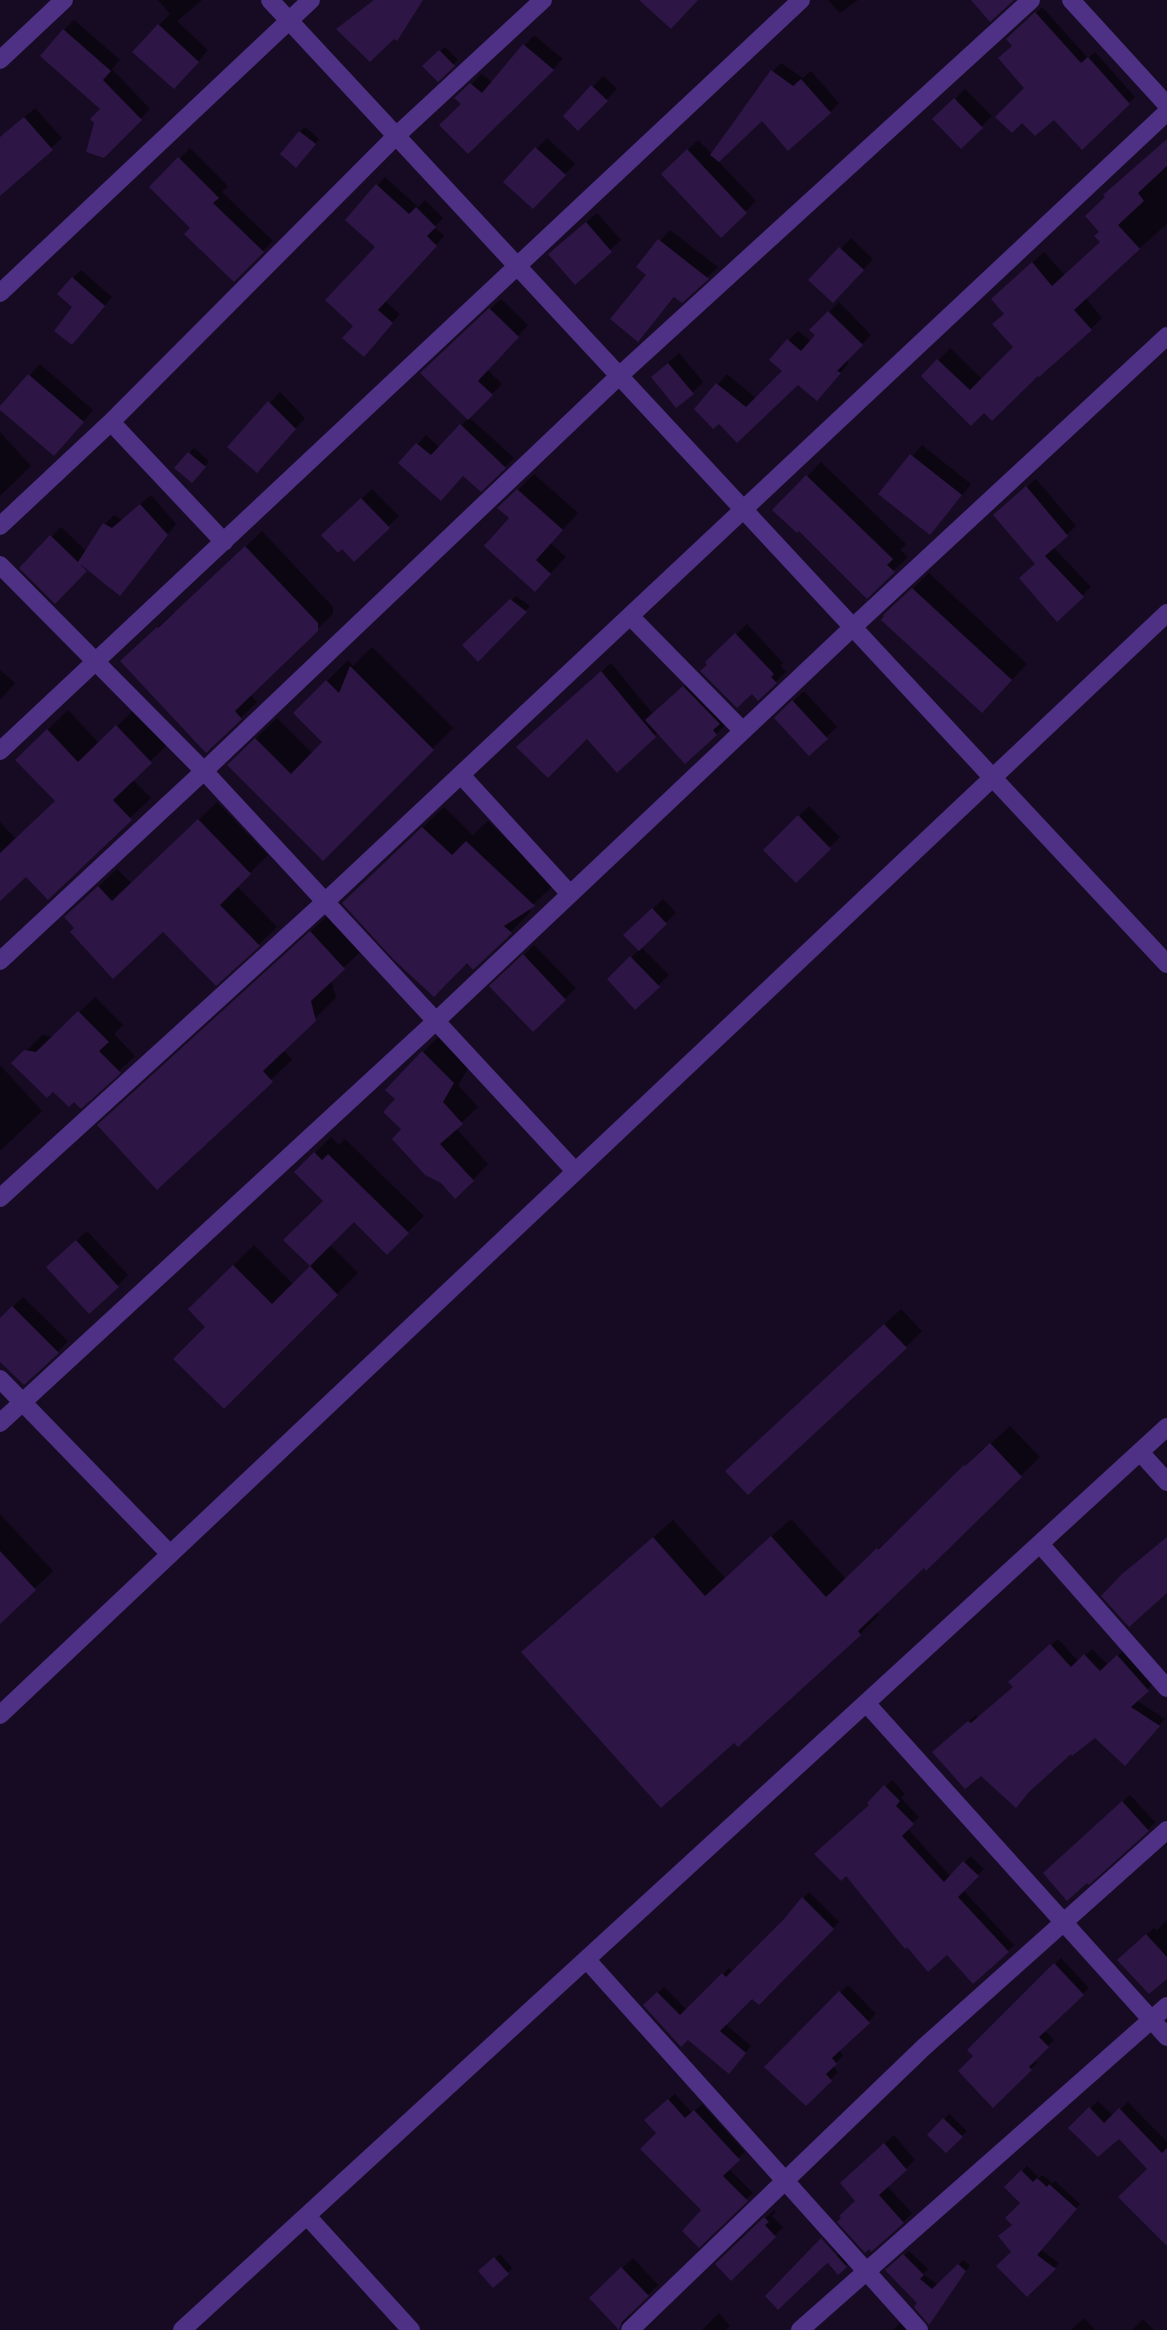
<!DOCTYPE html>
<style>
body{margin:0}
canvas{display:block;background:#160b22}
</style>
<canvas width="1167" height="2330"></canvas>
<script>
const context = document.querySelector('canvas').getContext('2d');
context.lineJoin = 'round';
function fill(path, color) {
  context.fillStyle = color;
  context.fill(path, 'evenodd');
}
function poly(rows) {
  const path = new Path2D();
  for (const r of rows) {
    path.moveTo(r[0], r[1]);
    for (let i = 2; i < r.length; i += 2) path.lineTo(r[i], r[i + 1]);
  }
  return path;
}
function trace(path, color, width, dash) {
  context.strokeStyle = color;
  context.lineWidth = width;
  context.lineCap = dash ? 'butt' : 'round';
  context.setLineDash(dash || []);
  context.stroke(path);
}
fill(poly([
 [158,0,202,0,177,21,208,50,185,77,159,25,170,14],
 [828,0,858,0,840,13],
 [1042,7,1088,58,1095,52,1135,97,1082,147,1027,88,1014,45,1008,39],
 [74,20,120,60,112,69,150,109,104,156,103,109,64,30],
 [534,35,563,59,468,152,463,104,457,98,482,74,493,83],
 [445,47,458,60,438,79,425,66],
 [781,63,803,78,811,71,839,103,830,112,762,119,718,161,756,201,722,235,673,164,698,140,713,155,772,72],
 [603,76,617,89,578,128,566,116],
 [965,89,992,116,961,147,935,119],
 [35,108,62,138,0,194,0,138],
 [305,127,319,139,301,161,300,132],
 [547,138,575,164,533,207,506,182],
 [1167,139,1167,224,1085,297,1102,318,1091,329,984,411,923,376,950,348,983,380,1015,347,1006,313,1005,287,1044,252,1065,275,1102,242,1099,204],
 [190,148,228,186,222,192,273,241,234,280,192,227,151,187],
 [385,177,418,207,425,200,443,218,434,227,444,236,385,301,400,314,372,346,355,326,378,247,377,186],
 [597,213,621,240,575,282,561,244],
 [670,230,718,267,682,301,676,296,638,340,648,274,638,267],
 [851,238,873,259,844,291,811,280],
 [81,270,112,297,80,335,75,307,73,278],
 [501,299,528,325,487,369,502,384,469,417,514,458,481,490,464,474,401,463,426,435,440,448,468,418,432,363],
 [839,302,871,335,846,360,849,363,826,389,798,383,719,422,696,409,727,374,757,399,785,371,788,341,798,331,812,342,817,335,811,330],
 [679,353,703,382,693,392,653,377],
 [40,364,93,410,64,444,4,404],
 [280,392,305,418,267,460,230,447],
 [0,432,31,466,0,496],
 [922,445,971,484,940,522,881,493],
 [194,448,209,461,197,476,177,468],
 [821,462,906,544,900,550,908,557,867,596,799,529,775,510],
 [534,474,578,513,550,543,566,557,535,589,512,518,500,508],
 [1036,479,1076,526,1053,547,1091,587,1058,619,1037,563,1004,506],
 [372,489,399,516,354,559,342,547,323,535],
 [151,495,176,524,120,593,88,568,55,602,21,568,61,527,87,552,105,524,114,515,122,520],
 [262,531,333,607,333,614,250,694,257,702,206,751,138,645,174,612,175,614],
 [929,573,1027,664,997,695,901,599],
 [516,596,530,606,478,659,464,645],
 [747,624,783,663,780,665,786,672,759,698,717,652],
 [372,647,453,728,323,858,250,744,277,718,313,754,325,742,295,713,348,660,353,666],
 [611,663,653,714,694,677,726,724,716,734,658,732,617,770,587,736,527,738],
 [0,670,15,683,0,700],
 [804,691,837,727,826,737,776,718],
 [138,706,171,741,132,779,151,798,130,818,26,874,0,899,0,822,16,839,57,801,17,760,68,710,99,743],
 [217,802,268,855,237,886,277,927,258,945,163,929,77,927,85,899,117,869,132,884],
 [809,806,840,837,796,881,765,850],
 [444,807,473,835,488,821,554,885,528,909,531,911,506,937,467,961,365,882],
 [663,899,676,913,641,947,669,975,636,1007,609,979,639,950,626,935],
 [332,912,365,947,331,980,336,998,283,1049,292,1060,157,1187,120,1105],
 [534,945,576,988,533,1030,492,986],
 [95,997,123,1025,114,1034,135,1056,81,1106,74,1099,53,1090,14,1063,42,1035,54,1037],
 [438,1037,469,1067,458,1085,478,1107,456,1128,488,1164,473,1180,387,1090],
 [0,1065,42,1111,0,1151],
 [331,1137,339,1145,345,1139,424,1216,387,1253,354,1220,329,1244,358,1273,224,1407,208,1327,190,1309,254,1245,294,1285,312,1266,286,1240,325,1201,296,1172],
 [87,1231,128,1275,117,1286,58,1257],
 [23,1297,68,1341,58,1352,0,1359,0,1320],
 [901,1309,922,1331,906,1347,743,1455],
 [1010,1426,1040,1457,926,1568,924,1566,876,1612,879,1615,860,1634,524,1652,542,1633,673,1520,725,1578,791,1519,846,1579,897,1531,899,1532,984,1447,985,1449],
 [0,1514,53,1571,0,1622],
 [1058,1639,1078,1661,1092,1649,1108,1665,1124,1650,1154,1683,1136,1700,1165,1719,1132,1757,1095,1736,981,1773,941,1745,976,1715,978,1718,1015,1687,1011,1682],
 [892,1780,905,1794,901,1798,919,1817,907,1828,951,1877,971,1856,984,1869,963,1890,1014,1945,1008,1951,870,1803],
 [1130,1795,1155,1822,1148,1830,1089,1882,1052,1865],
 [809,1892,839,1922,759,2003,752,1997,725,2024,751,2046,735,2065,645,2005,664,1987,687,2010,729,1968,733,1972,785,1920],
 [1167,1920,1167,1978,1127,1953,1154,1928,1157,1930],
 [1061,1958,1089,1988,1044,2030,1054,2040,1034,2060,1037,2063,993,2105,975,2056,969,2050],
 [848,1985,876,2014,839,2050,843,2055,833,2066,838,2072,806,2103,766,2067],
 [675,2094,692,2113,702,2104,745,2152,728,2168,753,2193,699,2245,704,2210,659,2133,653,2113],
 [1098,2101,1113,2116,1128,2102,1167,2142,1167,2186,1119,2136,1070,2128],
 [949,2114,967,2131,946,2150,929,2135],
 [894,2135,915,2160,887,2186,912,2213,903,2222,857,2201,851,2175],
 [1027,2166,1039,2178,1043,2175,1052,2183,1055,2181,1080,2204,1040,2249,1059,2263,1027,2295,1013,2252,1014,2225,1023,2203,1007,2187],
 [774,2210,776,2212,772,2216,783,2227,731,2279,717,2264],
 [831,2231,855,2257,838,2273,828,2261,824,2264,779,2307,768,2296,821,2241,836,2257,838,2254,824,2238],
 [909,2251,928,2269,923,2274,938,2285,963,2260,970,2265,933,2318,887,2270],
 [500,2254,512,2268,508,2273,485,2266],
 [633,2258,658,2285,632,2310,629,2317,619,2327,592,2298],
 [719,2313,730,2326,726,2330,702,2330],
 [909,2314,926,2330,893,2330],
 [1084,2318,1095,2330,1071,2330],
 [1143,2319,1154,2330,1132,2330]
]), '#0007');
fill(poly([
 [374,0,423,0,397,41,394,39,370,62,336,29],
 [639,0,698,0,671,29],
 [971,0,1014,0,990,22],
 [1035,12,1081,63,1088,57,1130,104,1082,150,1054,120,1035,136,1022,123,1012,133,995,117,1024,88,998,58,1012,46,1006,39],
 [158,24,199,62,174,89,132,52],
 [63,29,111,71,103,80,142,120,104,158,86,152,94,123,90,119,100,109,40,56],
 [523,44,554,70,468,154,439,125,461,104,454,98,470,83,482,93],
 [439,50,455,66,438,82,422,66],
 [771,70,793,86,801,79,831,113,788,151,762,121,719,162,710,155],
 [591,85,608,101,578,131,563,116],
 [954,98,983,128,961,149,932,119],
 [24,117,53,150,0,196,0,137],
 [299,131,316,144,296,168,280,154],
 [1167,139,1167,166,1138,193,1144,201,1118,225,1140,249,1074,310,1092,330,1039,377,1038,376,992,421,984,413,971,426,921,376,937,359,970,390,1013,347,992,324,1004,314,991,299,1032,262,1052,286,1100,242,1094,236,1099,232,1085,216,1105,197,1103,195],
 [535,147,566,175,533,209,503,182],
 [687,149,747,213,721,238,661,174],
 [178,157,219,198,213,203,264,252,234,282,184,234,190,228,149,187],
 [376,184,409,214,416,207,436,227,427,236,437,246,378,310,393,323,364,357,342,338,353,326,325,300,375,247,345,220],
 [586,222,612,252,575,285,548,254],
 [658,239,709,279,682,303,674,297,638,342,610,319,646,275,636,267],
 [839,247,864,270,833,303,808,280],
 [72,277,105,306,72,345,54,331,72,307,57,294],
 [489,308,519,337,478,381,493,395,468,420,420,373],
 [828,311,863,345,837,371,841,373,817,401,798,385,737,443,719,424,713,429,694,409,716,383,746,407,782,371,769,360,787,339,801,351,815,335,809,330],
 [668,363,694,394,676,408,651,377],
 [28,374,84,422,54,456,0,410,0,406],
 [268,401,296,429,257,473,227,447],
 [460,424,506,468,481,492,463,476,441,501,398,463,416,443,431,455],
 [188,452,206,467,192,483,174,468],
 [910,454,962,495,930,535,878,494],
 [806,475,893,559,887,565,895,572,867,599,799,531,797,533,772,510],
 [1026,486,1068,536,1045,556,1084,597,1057,622,1019,578,1035,564,993,515],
 [517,489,563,530,536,560,551,574,535,592,484,546,509,518,497,508],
 [361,498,390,528,354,562,342,549,338,553,321,535],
 [140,504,168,535,120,596,80,564,87,571,55,604,19,568,50,535,78,562,103,523,112,528],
 [245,546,318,623,318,631,235,711,242,719,206,753,120,661,157,627,158,628],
 [912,588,1012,680,982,713,881,620,884,616,883,615],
 [510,599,527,612,478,662,462,645],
 [735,633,774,674,771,677,777,683,758,701,752,694,737,708,700,671,707,665,705,662],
 [350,666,434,750,323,861,227,765,255,738,291,774,322,742,293,713,326,680,339,693],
 [601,671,656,737,617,773,587,739,548,778,516,747],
 [683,686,720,724,713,730,717,735,685,764,645,720],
 [792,700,828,739,809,756,774,718],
 [116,725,152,763,113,800,132,820,48,900,26,877,0,901,0,853,55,801,15,760,47,729,78,762],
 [798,815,831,849,796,883,763,850],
 [198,819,251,874,220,905,260,946,216,986,163,932,113,979,70,932,74,928,64,917,98,886,112,901],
 [422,827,452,855,466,841,535,906,504,926,512,933,507,938,473,970,467,963,434,997,393,959,342,903],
 [652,908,667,924,639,951,623,935],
 [310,931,345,969,311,1001,316,1021,263,1071,273,1082,157,1190,97,1125],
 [523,954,566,1000,533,1032,489,986],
 [630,956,660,987,635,1010,607,979],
 [78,1011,109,1042,99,1051,121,1073,81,1109,74,1102,69,1107,53,1092,47,1098,11,1063,24,1050,36,1052],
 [422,1051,454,1083,443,1102,463,1124,440,1144,474,1181,455,1199,441,1183,425,1175,392,1139,401,1129,383,1112,395,1099,385,1090],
 [314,1152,322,1160,328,1154,409,1233,387,1255,354,1222,310,1266,283,1240,323,1201,294,1172],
 [76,1240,119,1287,89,1314,46,1267],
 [233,1265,272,1304,310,1266,338,1295,224,1409,173,1359,205,1327,188,1309],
 [12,1306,59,1353,24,1385,0,1362,0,1318],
 [884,1324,907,1348,748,1495,725,1471],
 [990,1443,1022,1477,926,1571,924,1568,858,1631,861,1635,738,1747,734,1743,661,1808,521,1652,653,1537,705,1596,771,1536,826,1597,877,1548,878,1550,964,1465,965,1466],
 [1167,1537,1167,1593,1129,1627,1101,1596,1122,1574],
 [0,1551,36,1590,0,1624],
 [1050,1644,1071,1667,1084,1654,1100,1671,1117,1655,1149,1691,1131,1707,1160,1726,1125,1766,1095,1738,1072,1756,1071,1754,1029,1792,1016,1808,981,1776,965,1789,932,1752,968,1721,971,1723,1013,1687,1008,1682],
 [884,1785,900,1801,896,1806,914,1824,902,1836,944,1882,963,1861,979,1876,958,1897,1009,1952,973,1984,947,1955,928,1972,907,1947,905,1949,846,1876,841,1881,814,1854,869,1805,867,1803],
 [1122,1801,1149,1831,1089,1885,1087,1883,1067,1901,1043,1873],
 [802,1897,834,1929,759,2005,752,1999,720,2031,746,2053,729,2074,688,2040,681,2047,643,2005,657,1992,680,2015,722,1973,726,1977,784,1919],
 [1146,1934,1167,1957,1167,1979,1149,1994,1117,1960],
 [1054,1963,1084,1995,1039,2037,1049,2047,1029,2067,1032,2070,993,2108,958,2071,973,2056,967,2050],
 [839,1991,870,2023,832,2058,837,2064,826,2074,832,2081,806,2106,764,2067],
 [668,2099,685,2118,694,2110,740,2160,723,2176,748,2201,699,2248,682,2231,701,2210,640,2149,656,2133,644,2120],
 [1089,2107,1104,2123,1119,2108,1162,2153,1167,2148,1167,2246,1118,2197,1147,2169,1119,2139,1098,2157,1068,2128],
 [943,2118,963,2137,946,2153,927,2135],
 [884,2143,907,2170,879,2195,904,2223,871,2252,869,2249,865,2253,837,2222,841,2218,839,2216,855,2201,840,2183],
 [1021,2170,1033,2182,1037,2178,1047,2187,1049,2184,1077,2209,1037,2255,1056,2269,1027,2297,996,2266,1011,2252,998,2236,1012,2225,1005,2218,1020,2203,1004,2187],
 [764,2217,769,2222,765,2225,776,2237,731,2281,715,2264],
 [821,2238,847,2267,838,2275,828,2263,825,2265,778,2310,765,2296],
 [903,2254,924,2275,920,2279,932,2289,958,2264,966,2271,929,2325,914,2307,917,2303,885,2270],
 [494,2257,509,2274,493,2288,478,2271],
 [621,2267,649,2296,622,2322,619,2330,589,2298]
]), '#2d1545');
trace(poly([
 [270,0,993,778],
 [1071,0,1167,105],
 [0,60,64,0],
 [0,293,311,0],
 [111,422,224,542],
 [0,526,111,422,396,136,543,0],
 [0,565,204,771,575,1171],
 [630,616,743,731],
 [0,751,801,0],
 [461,775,570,894],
 [0,961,204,771,619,376,1031,0],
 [0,1198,325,902,1167,112],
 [0,1379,170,1554],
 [0,1423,436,1021,852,628,1167,336],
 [1140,1452,1167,1482],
 [1040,1544,1167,1688],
 [866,1703,1167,2037],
 [587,1960,919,2330],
 [308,2217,411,2330],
 [182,2330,1167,1427],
 [630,2330,924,2047,1167,1830],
 [800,2330,1167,2006]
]), '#4e3185', 18);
trace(poly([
 [993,778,1167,964],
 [0,1715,1167,613]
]), '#4e3185', 18);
</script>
